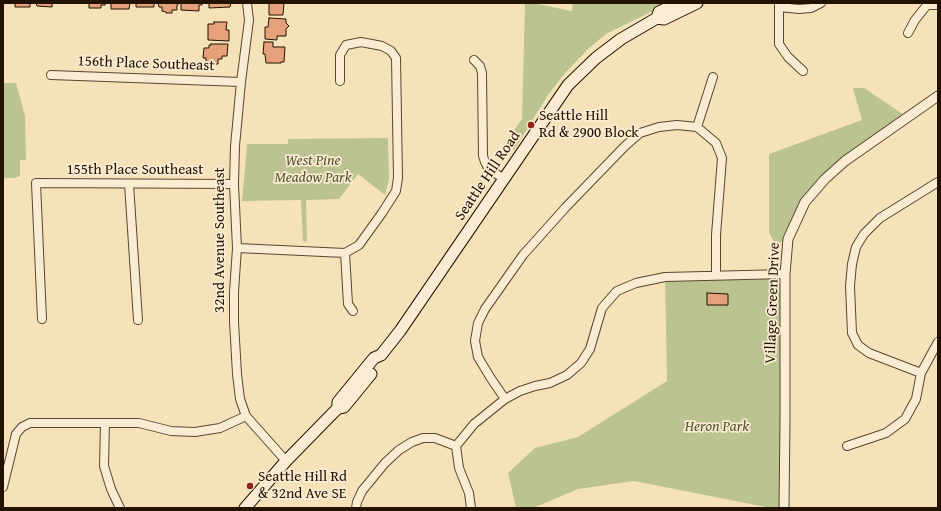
<!DOCTYPE html>
<style>
body{margin:0}
#map{position:relative;width:941px;height:511px;overflow:hidden;background:#f6e2b9;font-family:"Gentium Book Plus",serif}
canvas{display:block}
.frame{position:absolute;inset:0;border:4px solid #231200;pointer-events:none}
</style>
<div id="map">
<canvas width="941" height="511"></canvas>
<div class="frame"></div>
</div>
<script>
const context = document.querySelector('canvas').getContext('2d');
context.lineJoin = 'round';
function fill(path, color) {
  context.fillStyle = color;
  context.fill(path, 'evenodd');
}
function poly(rows) {
  const path = new Path2D();
  for (const r of rows) {
    path.moveTo(r[0], r[1]);
    for (let i = 2; i < r.length; i += 2) path.lineTo(r[i], r[i + 1]);
  }
  return path;
}
function trace(path, color, width, dash) {
  context.strokeStyle = color;
  context.lineWidth = width;
  context.lineCap = dash ? 'butt' : 'round';
  context.setLineDash(dash || []);
  context.stroke(path);
}
function drawText(font, color, halo, rows, align = 'center') {
  context.font = font + ' "Gentium Book Plus",serif';
  context.lineWidth = 3.5;
  context.setLineDash([]);
  context.textBaseline = 'middle';
  context.strokeStyle = halo;
  context.fillStyle = color;
  for (const [text, x, y, turn = 0] of rows) {
    context.save();
    context.translate(x, y);
    context.rotate((+turn || 0) * Math.PI / 180);
    context.textAlign = isNaN(turn) ? turn : align;
    if (halo) context.strokeText(text, 0, 0);
    context.fillText(text, 0, 0);
    context.restore();
  }
}
fill(poly([
 [525,3,532,3,572,11,573,3,669,3,606,34,589,48,565,73,548,95,514,150,507,140,522,119],
 [3,83,16,83,25,116,26,160,20,160,20,176,14,178,3,178],
 [853,88,864,88,907,117,845,161,805,202,788,239,779,243,774,242,769,232,769,154,862,120],
 [388,138,389,179,385,195,358,174,339,199,306,200,307,242,303,241,301,200,242,201,245,169,247,144,288,144,288,139],
 [785,274,784,508,771,508,634,481,578,489,533,508,516,508,508,473,535,448,578,437,667,381,665,277]
]), '#bbc390');
const building = poly([
 [15,3,30,3,30,7,15,7,15,3],
 [36,3,52,3,52,7,37,6,36,3],
 [89,3,105,3,105,5,101,5,101,8,89,8,89,3],
 [111,3,130,3,129,9,111,9,111,3],
 [136,3,154,3,154,7,136,7,136,3],
 [158,3,178,3,178,5,177,5,177,10,172,10,172,13,166,13,166,12,162,11,162,7,159,7,158,3],
 [181,3,202,3,202,5,199,5,199,11,181,10,181,3],
 [209,3,231,3,230,7,209,8,209,3],
 [265,3,285,3,284,3,283,15,269,15,269,3,265,3],
 [269,18,286,19,286,23,289,26,286,29,286,36,277,36,277,40,265,39,265,27,268,27,269,18],
 [214,22,227,22,226,30,229,30,229,41,208,40,208,24,214,24,214,22],
 [264,42,273,42,273,47,285,47,284,62,281,62,281,63,266,63,265,54,263,54,264,42],
 [211,44,228,44,227,56,222,56,222,59,218,59,218,64,210,64,210,63,206,63,206,58,203,58,204,48,209,48,209,45,211,45,211,44],
 [707,293,728,294,728,305,707,305,707,293]
]);
fill(building, '#e4a17b');
trace(building, '#231200', 1);
const minor = poly([
 [247,3,249,20,241,82,235,146,234,184,237,248,234,292,234,322,237,374,240,399,246,416,286,461],
 [779,3,779,44,788,57,803,71],
 [927,5,938,5],
 [779,7,799,9,811,8,821,3],
 [908,33,915,20,927,5],
 [474,60,480,66,482,73,483,156,485,162,489,169,504,179],
 [51,75,241,82],
 [713,77,697,127,716,143,722,158,716,235,716,275],
 [129,184,138,320],
 [237,248,345,253,359,245,382,213,396,191,398,178,396,58,391,51,382,46,361,42,346,45,340,55,340,81],
 [345,253,348,304,353,311],
 [42,319,36,183,234,184],
 [921,373,869,353,858,345,852,333,850,286,852,264,856,247,864,234,880,218,938,182],
 [505,399,490,377,478,357,475,341,478,323,485,309,523,255,566,207,625,146,640,133,659,127,677,125,697,127],
 [105,423,104,466,111,489,120,508],
 [456,446,474,424,505,399,520,391,535,386,550,383,567,375,581,363,590,349,602,308,617,291,636,283,665,277,785,274],
 [456,446,459,468,469,493,471,508],
 [847,446,886,433,905,419,916,399,921,373,938,342],
 [3,487,16,434,22,427,30,423,139,423,171,431,195,432,220,428,246,416],
 [356,508,357,502,362,491,385,463,399,450,412,442,423,438,435,438,456,446]
]);
const tertiary = poly([
 [784,508,785,421,785,274,788,239,805,202,825,179,845,161,938,96]
]);
const secondary = poly([
 [657,18,659,12,678,3],
 [338,408,338,402,374,358,381,355,400,331,568,85,596,58,621,39,657,18,664,19,697,3],
 [245,508,286,461,331,415,338,408,344,407,371,374]
]);
trace(minor, '#58462e', 10);
trace(tertiary, '#58462e', 11);
trace(secondary, '#231200', 13);
trace(minor, '#f9ecd2', 8);
trace(tertiary, '#f9ecd2', 9);
trace(secondary, '#f9ecd2', 11);
for (const [x, y, r, color] of [
 [531,125,4,"#8f2418"],
 [250,486,4,"#8f2418"]
]) {
  const dot = new Path2D();
  dot.arc(x, y, r, 0, 2 * Math.PI);
  context.fillStyle = color;
  context.fill(dot);
  trace(dot, '#f9ecd2', 1.5);
}
drawText('15px', '#231200', '#f9ecd2', [
 ["156th Place Southeast",146,64,2],
 ["155th Place Southeast",135,170],
 ["Seattle Hill Road",488,176,-56],
 ["32nd Avenue Southeast",220,240,-90],
 ["Village Green Drive",773,303,-88]
]);
drawText('15px', '#231200', '#f9ecd2', [
 ["Seattle Hill",539,116],
 ["Rd & 2900 Block",539,133],
 ["Seattle Hill Rd",258,477],
 ["& 32nd Ave SE",258,494]
], 'left');
drawText('italic 15px', '#585032', '#f9ecd2', [
 ["West Pine",313,161],
 ["Meadow Park",313,178],
 ["Heron Park",717,427]
]);
</script>
